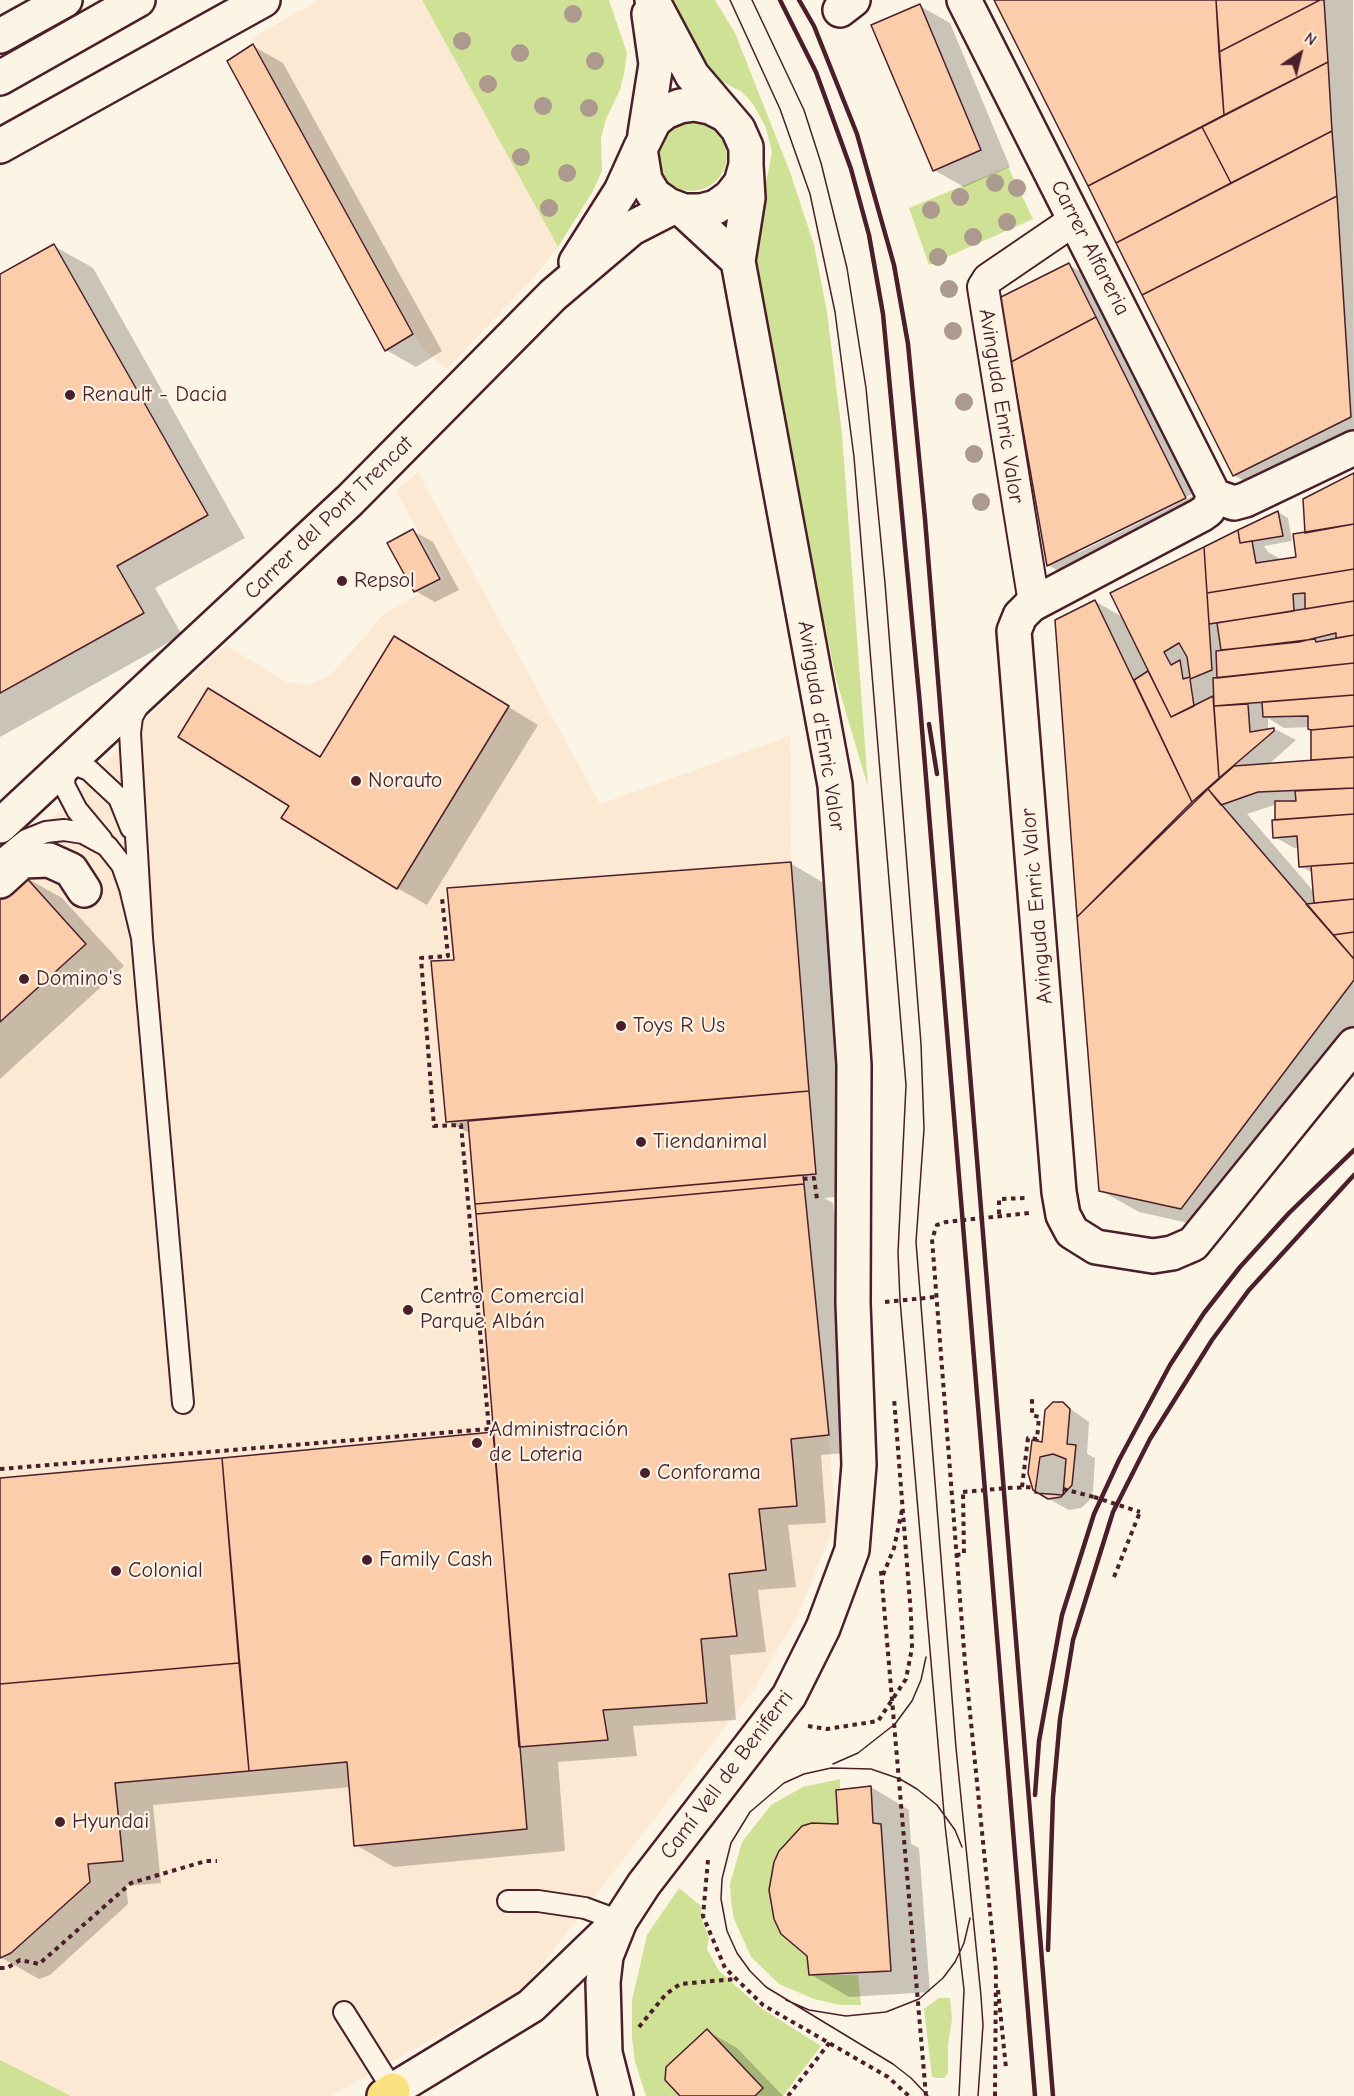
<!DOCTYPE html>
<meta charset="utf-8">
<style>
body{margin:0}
#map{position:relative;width:1354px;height:2096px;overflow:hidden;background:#fcf5e5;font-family:"Comic Neue",sans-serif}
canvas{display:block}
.north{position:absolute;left:1270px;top:24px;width:60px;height:60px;-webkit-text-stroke:4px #fcf5e5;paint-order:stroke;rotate:35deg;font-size:16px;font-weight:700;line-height:24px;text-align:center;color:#4a1f2b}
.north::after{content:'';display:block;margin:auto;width:21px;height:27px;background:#4a1f2b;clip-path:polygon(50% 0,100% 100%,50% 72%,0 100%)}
</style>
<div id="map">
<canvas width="1354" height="2096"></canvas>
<div class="north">N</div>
</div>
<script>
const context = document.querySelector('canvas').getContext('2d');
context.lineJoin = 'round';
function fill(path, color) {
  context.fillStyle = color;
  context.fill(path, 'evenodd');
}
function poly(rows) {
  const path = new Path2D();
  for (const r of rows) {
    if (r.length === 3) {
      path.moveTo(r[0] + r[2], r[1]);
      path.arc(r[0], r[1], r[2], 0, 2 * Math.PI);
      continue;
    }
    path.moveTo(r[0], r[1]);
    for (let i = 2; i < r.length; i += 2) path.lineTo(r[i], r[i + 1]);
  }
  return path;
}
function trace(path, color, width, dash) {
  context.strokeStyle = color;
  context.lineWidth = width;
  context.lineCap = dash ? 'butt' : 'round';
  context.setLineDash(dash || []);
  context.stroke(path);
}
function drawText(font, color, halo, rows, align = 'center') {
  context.font = font + ' "Comic Neue",sans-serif';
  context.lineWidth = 4.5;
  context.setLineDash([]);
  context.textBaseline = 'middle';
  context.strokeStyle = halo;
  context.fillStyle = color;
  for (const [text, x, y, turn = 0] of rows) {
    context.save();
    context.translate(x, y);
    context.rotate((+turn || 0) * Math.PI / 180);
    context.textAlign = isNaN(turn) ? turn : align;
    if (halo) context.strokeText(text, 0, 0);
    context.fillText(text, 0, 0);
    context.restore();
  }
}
fill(poly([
 [319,0,422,0,558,247,535,276,447,369,422,348,413,334,250,39],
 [418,472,600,804,790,736,791,862,816,1174,803,1175,803,1179,836,1520,798,1615,752,1692,525,1987,331,2096,71,2096,0,2060,0,870,22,850,151,714,226,645,286,682,307,685,330,676,384,614,444,579,396,491]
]), '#fce9d3');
fill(poly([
 [422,0,609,0,627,53,624,74,620,90,606,119,601,138,602,171,593,191,558,247],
 [671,0,715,0,735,33,790,172,814,245,827,312,842,434,868,787,836,679,806,534,754,246,755,207,767,178,772,152,766,128,753,104,742,92,707,74],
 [691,155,36],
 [1008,167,1033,219,929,265,909,208],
 [840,1779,840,1789,836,1790,838,1824,813,1823,802,1826,779,1851,771,1875,770,1905,781,1934,807,1956,809,1975,858,1975,861,2005,840,2005,814,1999,779,1984,751,1957,734,1919,731,1901,730,1884,742,1842,771,1805,803,1787],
 [679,1888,701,1906,701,1916,709,1939,707,1949,719,1971,761,2008,821,2046,783,2096,646,2096,635,2062,632,2038,632,2000,647,1935],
 [939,1998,950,1998,952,2019,948,2046,948,2073,944,2078,937,2078,932,2077,924,2009],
 [0,2060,22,2071,71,2096,0,2096]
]), '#cfe195');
fill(poly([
 [995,0,1353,0,1354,457,1272,497,1234,475],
 [920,6,950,23,1010,167,964,187,934,170],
 [253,46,283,63,442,351,416,367,386,350],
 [54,246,93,268,245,538,155,588,182,635,0,737,0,276],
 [1069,265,1098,282,1134,341,1224,521,1086,587,1048,565],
 [1192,494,1193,496,1078,553,1078,549],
 [1354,474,1354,1053,1220,1230,1139,1212,1100,1190,1056,621,1095,601,1124,618,1112,594,1278,512,1288,518,1292,541,1264,546,1268,552,1282,560,1298,559,1306,534],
 [1268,718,1284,728,1310,727,1313,730,1312,762,1268,765,1296,740,1277,730,1268,731],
 [1277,804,1275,837,1294,848,1299,848,1300,866,1313,873,1315,893,1247,814],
 [413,531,433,542,459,590,435,602,415,591],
 [424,655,538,725,427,905,397,888,321,758],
 [790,863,829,886,854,1195,824,1198,833,1203,858,1452,821,1455,826,1523,788,1525,796,1587,758,1590,766,1652,730,1655,736,1720,633,1726,637,1756,558,1762,565,1851,394,1867,356,1845,351,1787,153,1805,161,1883,126,1886,128,1904,50,1975,39,1979,0,1957,0,1480,495,1435,471,1134,447,1121,455,961],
 [23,876,62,898,124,966,0,1079,0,897],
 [1062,1403,1089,1422,1087,1454,1095,1458,1093,1491,1089,1501,1081,1508,1069,1510,1036,1492,1043,1443],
 [871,1787,909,1810,911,1844,919,1848,930,1992,849,1997,810,1974,839,1826],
 [707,2031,737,2048,783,2096,683,2096]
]), '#0003');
const building = poly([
 [994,0,1216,0,1224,115,1088,186,994,0],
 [1216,0,1320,0,1219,52,1216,0],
 [1320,0,1324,0,1328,62,1224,115,1219,52,1320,0],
 [920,4,981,150,933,171,871,25,920,4],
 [253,44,413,334,385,351,227,61,253,44],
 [1328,62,1332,131,1231,183,1202,127,1328,62],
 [1202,127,1231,183,1116,243,1088,186,1202,127],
 [1332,131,1337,196,1142,295,1116,243,1332,131],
 [1337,196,1351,417,1233,476,1142,295,1337,196],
 [54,244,208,515,117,566,144,613,0,693,0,274,54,244],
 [1069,263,1096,317,1011,362,995,300,1069,263],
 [1096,317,1186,498,1047,566,1011,362,1096,317],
 [1354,473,1354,524,1305,533,1303,499,1354,473],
 [1278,511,1283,536,1240,543,1238,530,1278,511],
 [1354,524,1354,569,1207,593,1204,547,1238,530,1240,543,1252,541,1256,563,1296,557,1293,534,1354,524],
 [413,529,440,579,414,592,387,543,413,529],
 [1204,547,1212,670,1190,679,1194,706,1171,717,1110,593,1204,547],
 [1179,643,1187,657,1190,677,1183,679,1180,660,1171,665,1164,652,1179,643],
 [1354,569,1354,601,1305,609,1305,593,1293,594,1294,611,1209,624,1207,593,1354,569],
 [1095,600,1192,802,1077,917,1055,620,1095,600],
 [1354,601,1354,635,1336,638,1336,633,1299,642,1221,650,1217,623,1354,601],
 [1354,635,1354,663,1217,678,1216,651,1315,639,1316,642,1354,635],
 [394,636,509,706,397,889,281,818,289,806,178,737,208,688,320,757,394,636],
 [1354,663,1354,695,1214,706,1213,678,1354,663],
 [1148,671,1171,717,1213,696,1219,778,1192,802,1134,680,1148,671],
 [1354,695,1354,726,1311,730,1308,729,1308,716,1263,717,1262,702,1354,695],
 [1248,704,1250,732,1274,728,1274,731,1219,778,1214,706,1248,704],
 [1354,726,1354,757,1311,760,1311,730,1354,726],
 [1354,757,1354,788,1258,792,1221,805,1208,789,1234,766,1354,757],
 [1354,788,1354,814,1275,820,1275,801,1296,801,1295,791,1354,788],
 [1208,789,1354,959,1354,980,1181,1209,1099,1191,1077,917,1208,789],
 [1354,814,1354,863,1299,867,1297,836,1273,838,1272,820,1354,814],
 [791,862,809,1091,446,1122,431,961,454,960,447,888,791,862],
 [1354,863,1354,899,1314,903,1311,866,1354,863],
 [23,874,86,944,0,1022,0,895,23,874],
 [1354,899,1354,932,1333,935,1306,904,1354,899],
 [1354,932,1354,959,1333,935,1354,932],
 [809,1091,816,1174,475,1204,468,1121,809,1091],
 [803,1175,804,1184,476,1214,475,1204,803,1175],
 [804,1184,829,1435,791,1439,797,1506,759,1509,766,1570,729,1574,737,1636,701,1639,707,1703,603,1710,608,1740,519,1747,476,1214,804,1184],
 [1053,1402,1063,1402,1070,1409,1067,1444,1076,1445,1072,1485,1061,1497,1048,1499,1033,1490,1028,1473,1032,1440,1042,1442,1045,1410,1053,1402],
 [493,1432,527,1829,354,1846,347,1762,249,1771,222,1458,493,1432],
 [1053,1454,1066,1459,1063,1495,1035,1493,1040,1457,1053,1454],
 [222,1458,239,1663,0,1684,0,1478,222,1458],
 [239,1663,249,1771,115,1783,123,1861,88,1864,90,1882,11,1953,0,1958,0,1684,239,1663],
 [871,1786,873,1823,881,1824,891,1971,809,1975,807,1956,781,1934,774,1919,769,1890,774,1862,779,1851,802,1826,812,1823,838,1824,836,1790,871,1786],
 [707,2029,763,2088,755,2096,680,2096,665,2080,666,2067,707,2029]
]);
fill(building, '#fbcdaa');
trace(building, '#4a1f2b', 1.5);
const service = poly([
 [70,763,65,772,64,785,77,810,102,840],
 [61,769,79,766,89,770,119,798,131,828],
 [0,861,26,840,46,832,64,830,83,833,107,846,122,865,130,888,142,938,130,733,132,717,139,704],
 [142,938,183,1403],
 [508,1901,538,1901,585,1908,620,1921],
 [344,2012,393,2090]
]);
const pedestrian = poly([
 [1034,603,983,287,988,279,1076,219]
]);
const minor = poly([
 [652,0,692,75,738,129,746,147,746,165,741,183,730,197,716,207,701,211,684,211,668,205,654,195,645,180,640,149,654,121,665,112,680,106,695,104,710,107,726,115],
 [964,0,1214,496],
 [840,10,853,0],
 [0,36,65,0],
 [645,134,656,64,649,14],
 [0,146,263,0],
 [684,211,738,261],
 [576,262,621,191,640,149],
 [1214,496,1208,510,1201,515,1031,605,1020,616,1014,631,1059,1192,1063,1215,1072,1232,1096,1247,1153,1256,1172,1253,1193,1244,1354,1045],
 [1214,496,1234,503,1245,500,1354,448],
 [0,826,350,500,553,295,632,228,673,207],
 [0,881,22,861,49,860,71,870,84,890],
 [393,2090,531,2006,614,1926],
 [616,2096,605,2053,603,1982,606,1956,620,1921,644,1884,789,1696,823,1628,852,1550,859,1465,853,1303,854,1065,835,785,740,272,738,261,748,198,746,165]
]);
const tertiary = poly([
 [0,78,138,0]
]);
const trunk = poly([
 [384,2096,393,2090]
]);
trace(service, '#4a1f2b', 24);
trace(pedestrian, '#4a1f2b', 34);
trace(minor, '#4a1f2b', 38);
trace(tertiary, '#4a1f2b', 38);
trace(trunk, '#4a1f2b', 38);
trace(poly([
 [803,1179,814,1178,817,1199],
 [999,1214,999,1199,1027,1198],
 [885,1302,935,1297],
 [0,1469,489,1429,461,1125,434,1126,421,958,448,956,442,898],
 [1022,1487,1028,1438,1037,1439,1039,1417,1032,1415,1032,1397],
 [1008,1488,1036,1487],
 [1063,1489,1094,1497],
 [956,1555,964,1554,963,1492],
 [881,1571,926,2096],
 [883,1575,894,1548,902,1510],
 [1114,1577,1140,1512],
 [808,1726,827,1729,878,1721,906,1679,912,1648,911,1615,894,1398],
 [708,1860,703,1916,725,1968,763,2005,888,2077,909,2096],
 [0,1968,7,1968,20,1960,39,1964,131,1883,206,1861,217,1861],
 [998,1990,1006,2068],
 [639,2027,666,1994,680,1984,735,1979],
 [788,2096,830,2042],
 [995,2096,996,1971,965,1663,932,1239,937,1225,946,1222,1029,1213]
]), '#4a1f2b', 4, [4.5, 4.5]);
trace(service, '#fcf5e5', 20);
trace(pedestrian, '#fcf5e5', 30);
trace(minor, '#fcf5e5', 33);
trace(tertiary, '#fcf5e5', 33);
trace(trunk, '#fae180', 33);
trace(poly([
 [730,0,780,109,810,194,835,312,854,457,906,1085,898,1253,900,1300,945,1825,964,1990,959,2096],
 [752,0,804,110,821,163,847,268,866,388,885,583,921,1044,924,1129,916,1242,956,1748,981,1996,983,2025,978,2096],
 [833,1764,858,1753,895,1724,912,1701,921,1680,926,1657],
 [786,2000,809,2010,846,2016,886,2012,919,1999,943,1978,955,1962,964,1943,970,1918],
 [928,2096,911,2078,893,2064,766,1987,750,1971,737,1953,727,1931,721,1899,722,1879,731,1843,750,1812,784,1783,804,1774,831,1768,871,1769,900,1779,917,1789,937,1805,955,1830,962,1847]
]), '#4a1f2b', 1.5);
trace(poly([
 [780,0,816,72,851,169,869,235,883,314,920,705,1035,2096],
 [799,0,814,26,857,134,894,265,908,344,925,519,1053,2096],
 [929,724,937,774],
 [1035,1795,1039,1741,1062,1615,1094,1514,1119,1460,1170,1365,1204,1313,1240,1267,1289,1213,1354,1150],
 [1048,1950,1053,1797,1060,1719,1073,1640,1113,1512,1150,1439,1212,1340,1249,1290,1354,1175]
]), '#4a1f2b', 4.5);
trace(poly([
 [963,1492,1008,1488],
 [1094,1497,1140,1512]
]), '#4a1f2b', 4, [4.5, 4.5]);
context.fillStyle = '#ac9a8e';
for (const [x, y] of [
 [573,14],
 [462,41],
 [520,53],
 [595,61],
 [488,84],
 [543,106],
 [589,108],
 [521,157],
 [567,173],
 [995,183],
 [1017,188],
 [960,197],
 [549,208],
 [931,210],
 [1007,222],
 [973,237],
 [938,257],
 [949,289],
 [953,331],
 [964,402],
 [974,454],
 [981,502]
]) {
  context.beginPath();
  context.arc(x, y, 9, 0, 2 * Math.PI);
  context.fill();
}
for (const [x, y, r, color] of [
 [70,395,6,"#4a1f2b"],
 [342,581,6,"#4a1f2b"],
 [356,781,6,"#4a1f2b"],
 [24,979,6,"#4a1f2b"],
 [621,1026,6,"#4a1f2b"],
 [641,1142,6,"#4a1f2b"],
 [408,1310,6,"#4a1f2b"],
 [477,1443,6,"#4a1f2b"],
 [645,1473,6,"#4a1f2b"],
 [367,1560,6,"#4a1f2b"],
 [116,1571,6,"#4a1f2b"],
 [60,1822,6,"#4a1f2b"]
]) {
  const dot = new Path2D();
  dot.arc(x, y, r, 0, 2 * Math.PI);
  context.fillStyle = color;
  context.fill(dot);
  trace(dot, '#fcf5e5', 2);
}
drawText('22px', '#4a1f2b', '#fcf5e5', [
 ["Carrer Alfareria",1090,248,63],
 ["Avinguda Enric Valor",1001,406,81],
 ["Carrer del Pont Trencat",329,518,-44],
 ["Avinguda d'Enric Valor",821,726,81],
 ["Avinguda Enric Valor",1037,906,-95],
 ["Camí Vell de Beniferri",727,1775,-53]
]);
drawText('22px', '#4a1f2b', '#fcf5e5', [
 ["Renault - Dacia",82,395],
 ["Repsol",354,581],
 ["Norauto",368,781],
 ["Domino's",36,979],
 ["Toys R Us",633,1026],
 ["Tiendanimal",653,1142],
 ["Centro Comercial",420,1297],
 ["Parque Albán",420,1322],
 ["Administración",489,1430],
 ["de Loteria",489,1455],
 ["Conforama",657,1473],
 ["Family Cash",379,1560],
 ["Colonial",128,1571],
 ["Hyundai",72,1822]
], 'left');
</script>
